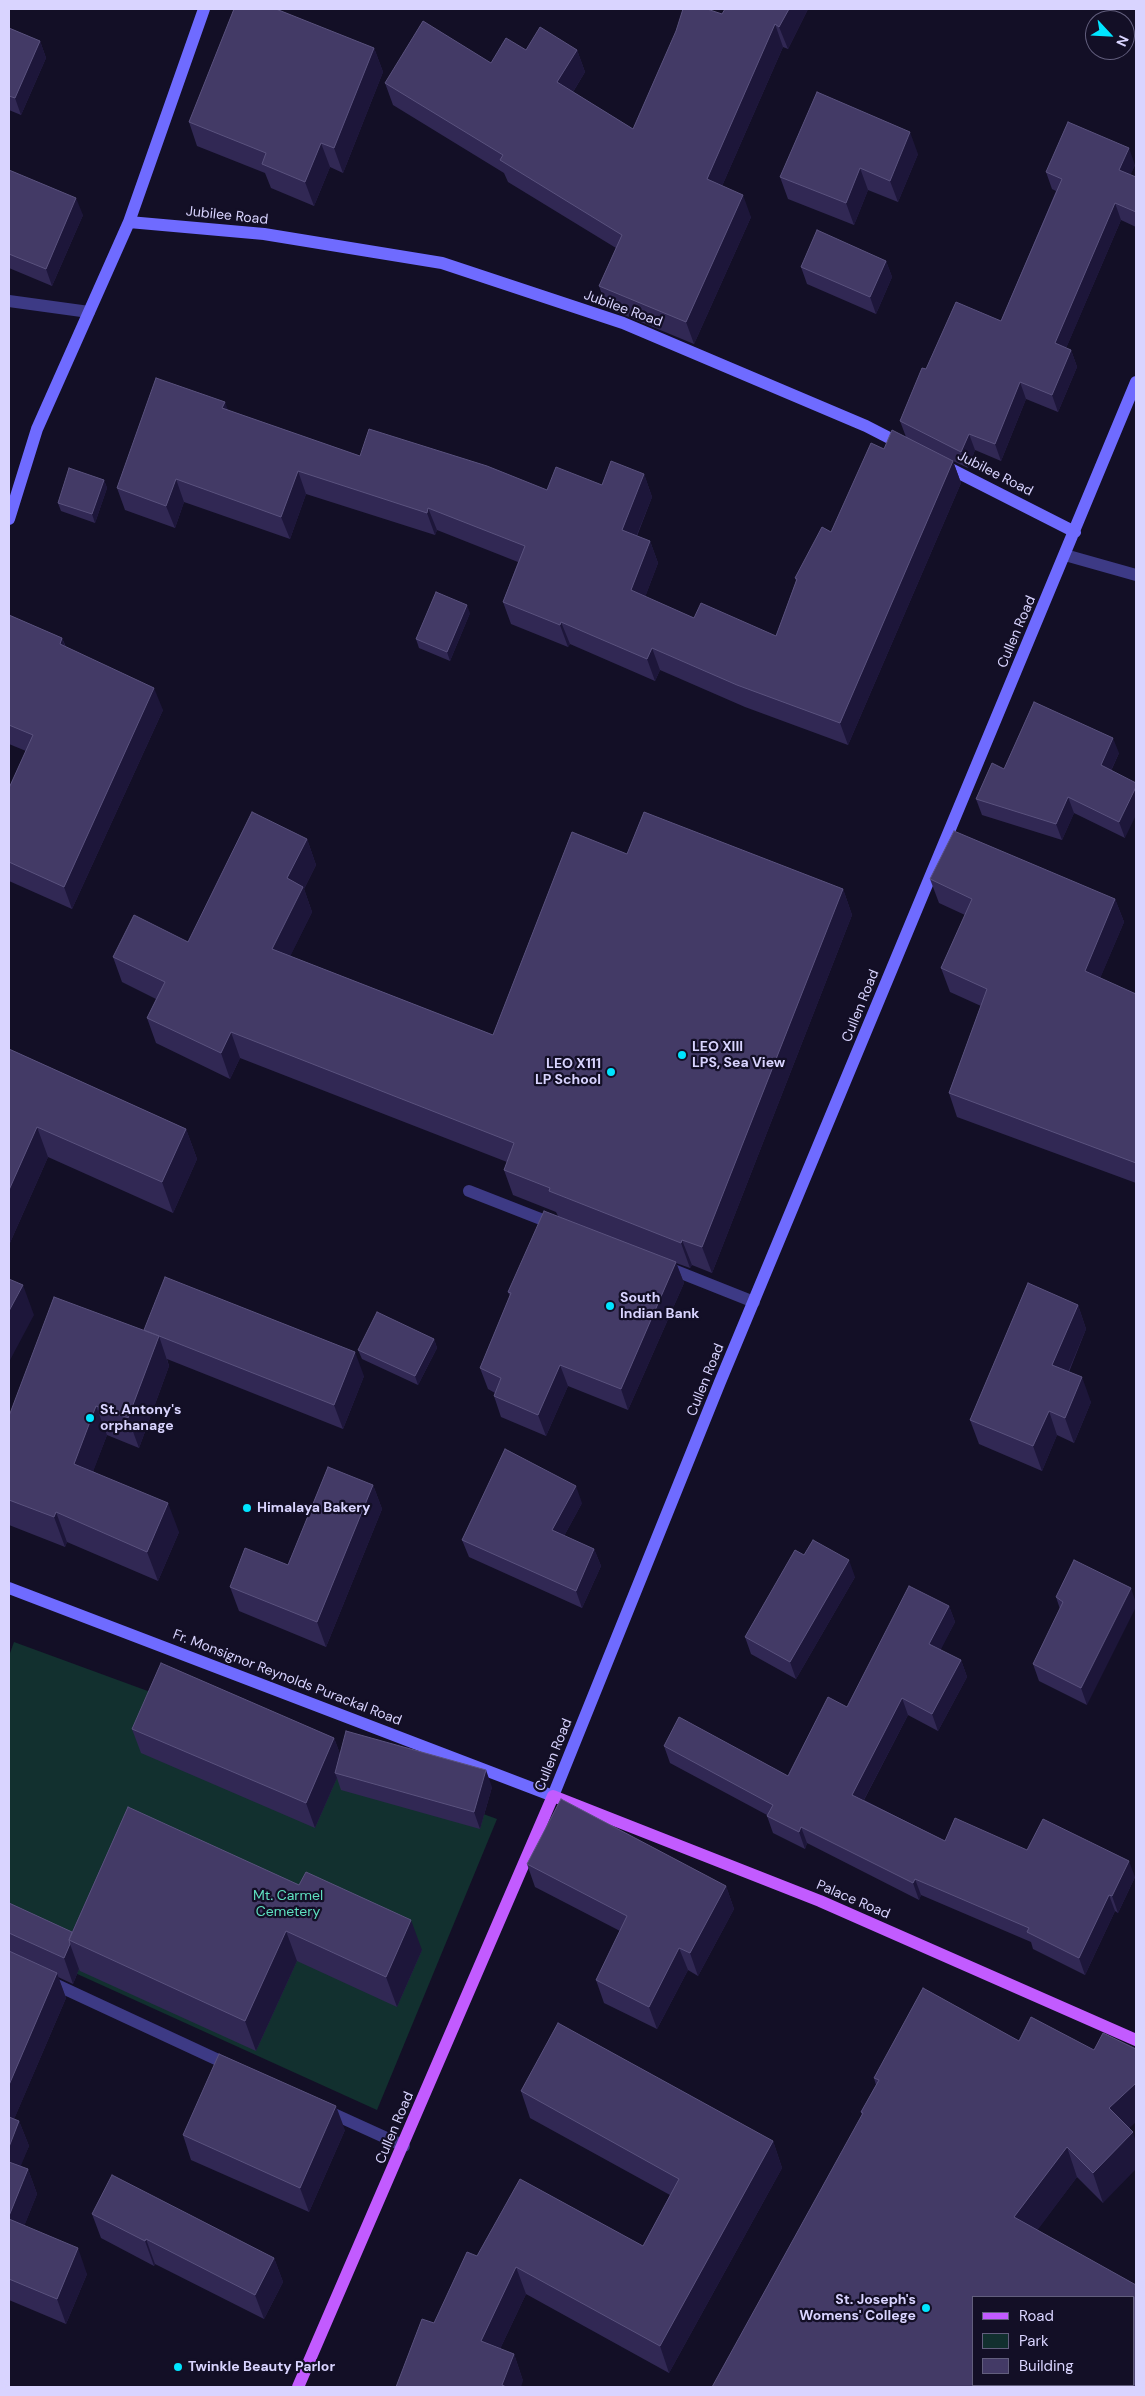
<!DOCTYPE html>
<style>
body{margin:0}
#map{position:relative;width:1145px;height:2396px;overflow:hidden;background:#130f26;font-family:"DM Sans",sans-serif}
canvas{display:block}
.frame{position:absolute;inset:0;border:10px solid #d9d4ff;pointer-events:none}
.legend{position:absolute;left:972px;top:2296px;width:162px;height:90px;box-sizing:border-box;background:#130f26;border:1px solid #625e7d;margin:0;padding:6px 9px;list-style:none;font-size:15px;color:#d9d4ff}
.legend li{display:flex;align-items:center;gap:10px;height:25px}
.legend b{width:25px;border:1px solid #625e7d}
.north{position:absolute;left:1085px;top:10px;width:50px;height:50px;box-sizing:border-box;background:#130f26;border:1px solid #625e7d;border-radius:50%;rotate:115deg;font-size:14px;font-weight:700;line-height:20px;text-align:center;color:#d9d4ff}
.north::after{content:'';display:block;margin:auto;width:18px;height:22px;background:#00e5ff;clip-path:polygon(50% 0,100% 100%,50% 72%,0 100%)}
</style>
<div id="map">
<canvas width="1145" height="2396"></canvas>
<div class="frame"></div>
<ul class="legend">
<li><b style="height:6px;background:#c25bff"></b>Road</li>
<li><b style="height:14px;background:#12302f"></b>Park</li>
<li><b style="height:14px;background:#433a66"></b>Building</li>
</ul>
<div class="north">N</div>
</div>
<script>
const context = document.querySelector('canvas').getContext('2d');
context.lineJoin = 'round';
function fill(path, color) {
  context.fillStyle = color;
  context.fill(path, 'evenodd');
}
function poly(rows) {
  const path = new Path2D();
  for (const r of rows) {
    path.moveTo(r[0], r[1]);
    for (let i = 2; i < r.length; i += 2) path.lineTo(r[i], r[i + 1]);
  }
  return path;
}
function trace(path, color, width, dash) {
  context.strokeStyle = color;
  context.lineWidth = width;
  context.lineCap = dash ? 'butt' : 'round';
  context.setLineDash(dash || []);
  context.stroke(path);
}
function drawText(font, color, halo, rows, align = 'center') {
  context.font = font + ' "DM Sans",sans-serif';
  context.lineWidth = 4.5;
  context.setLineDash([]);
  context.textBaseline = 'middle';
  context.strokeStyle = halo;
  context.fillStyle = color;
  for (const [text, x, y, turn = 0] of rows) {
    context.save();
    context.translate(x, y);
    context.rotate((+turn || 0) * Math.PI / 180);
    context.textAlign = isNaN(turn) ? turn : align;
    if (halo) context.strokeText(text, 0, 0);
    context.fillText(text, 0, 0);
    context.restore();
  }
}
fill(poly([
 [14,1642,497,1819,377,2110,9,1943,9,1656]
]), '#12302f');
trace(poly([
 [469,1191,556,1225],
 [666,1267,754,1302]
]), '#3d3a85', 12);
trace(poly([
 [9,301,89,312],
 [1065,555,1136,575],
 [48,1981,231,2066],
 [327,2111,404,2146]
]), '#3d3a85', 12);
trace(poly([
 [129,222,204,9],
 [943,465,1075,532],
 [9,519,37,429,129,222,264,234,442,263,623,323,866,426,903,445],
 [9,1588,553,1796,720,1382,1136,382]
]), '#6f6bff', 12);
trace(poly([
 [298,2387,553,1796,820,1901,1136,2040]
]), '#c25bff', 12);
fill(poly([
 [808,9,788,49,783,47,722,186,751,217,694,344,607,308,599,286,616,248,508,182,504,173,393,105,385,83,491,63,526,50,577,50,585,72,573,92,633,129,722,14],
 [9,28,40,41,46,58,21,115,9,110],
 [374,48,383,72,343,173,330,167,314,206,271,188,265,173,197,146,189,122],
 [918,154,898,202,868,190,854,225,788,199,780,177],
 [1135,165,1130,175,1136,177,1136,227,1121,220,1066,348,1071,350,1077,367,1058,412,1026,399,1001,461,975,450,968,468,953,461,961,483,848,745,745,707,660,670,655,681,570,644,568,647,511,624,503,602,518,562,437,530,435,535,306,494,290,539,184,502,175,528,125,510,117,488,227,410,360,456,547,490,602,485,644,474,652,497,637,536,650,541,658,563,645,597,694,618,776,636,796,581,795,578,831,532,884,449,906,437,900,421,926,369,1001,321,1056,191,1052,189,1046,172],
 [9,170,83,215,52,286,9,268],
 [886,261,892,277,876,314,807,284,801,267],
 [104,480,107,488,95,523,61,511,58,503],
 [470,613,450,661,419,648,416,639],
 [9,615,62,638,66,647,163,710,72,909,9,881,9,788,26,751,9,744],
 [1119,753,1111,771,1125,838,1074,813,1062,840,982,815,976,799,1004,769],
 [307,839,316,865,304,889,312,912,290,956,493,1035,627,854,843,889,852,915,712,1273,692,1265,690,1268,676,1263,684,1283,628,1410,568,1386,546,1436,501,1417,494,1396,495,1393,488,1389,480,1368,510,1296,508,1292,558,1216,556,1212,513,1195,504,1170,507,1162,240,1058,230,1079,156,1043,147,1018,156,999,122,982,113,957,188,942],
 [930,879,1115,899,1124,922,1100,978,1136,994,1136,1183,957,1117,949,1093,981,1006,950,992,941,968,965,915,939,903],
 [9,1049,186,1129,197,1159,173,1213,48,1157,9,1245],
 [1078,1305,1086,1329,1069,1372,1091,1402,1074,1443,1057,1435,1042,1471,979,1444,970,1420],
 [144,1330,364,1376,343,1429,167,1359,169,1366,139,1448,107,1435,93,1471,179,1532,158,1581,67,1542,65,1547,9,1525,9,1416,144,1331],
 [434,1339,437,1348,418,1385,362,1359,358,1350],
 [373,1485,382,1509,326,1647,239,1611,230,1587,288,1565],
 [582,1503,564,1536,594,1549,601,1566,582,1608,469,1557,462,1540],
 [804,1555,855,1577,796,1679,751,1654,745,1637],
 [1074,1560,1087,1705,1039,1681,1033,1664,1060,1609,1056,1597],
 [949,1606,955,1622,940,1650,961,1660,967,1677,938,1731,908,1715,864,1800,945,1841,1027,1850,1135,1877,1118,1913,1115,1911,1085,1975,1033,1949,1031,1942,921,1895,919,1900,807,1843,805,1849,773,1833,767,1816,767,1815,670,1763,664,1746,788,1776,847,1707],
 [132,1729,334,1738,340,1754,492,1787,480,1829,341,1790,337,1778,315,1828,141,1753],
 [128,1807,422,1950,397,2007,297,1961,256,2051,80,1971,79,1969,73,1984,58,1977,66,1998,14,2119,19,2121,29,2146,20,2166,28,2169,37,2194,24,2226,87,2274,66,2324,9,2300,9,1903,72,1932],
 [527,1864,726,1886,734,1909,698,1976,688,1970,657,2029,604,2003,596,1980,620,1931,535,1887],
 [874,2078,1129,2129,1103,2203,1077,2177,1037,2230,1136,2387,862,2115,861,2112,876,2085],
 [521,2091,773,2141,782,2168,669,2373,526,2294,500,2349,514,2354,523,2381,434,2323,477,2256,643,2246,670,2195,530,2118],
 [345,2130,309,2212,191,2160,183,2135],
 [92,2214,274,2258,283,2282,264,2319,155,2264,154,2266,101,2238]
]), '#312854');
fill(poly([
 [789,9,808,9,788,49,779,27],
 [775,24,783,47,715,202,707,179],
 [40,41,46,58,21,115,15,98],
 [374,48,383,72,343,173,334,148],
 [577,50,585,72,565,105,557,82],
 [910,132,918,154,898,202,890,181],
 [321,143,330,167,314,206,305,182],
 [1129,148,1135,165,1125,187,1119,170],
 [860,168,868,190,854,225,846,203],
 [743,195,751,217,694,344,686,322],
 [76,198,83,215,52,286,46,269],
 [1115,203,1121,220,1061,360,1055,343],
 [886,261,892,277,876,314,870,297],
 [1071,350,1077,367,1058,412,1052,395],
 [1020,382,1026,399,1001,461,995,444],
 [225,402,233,424,222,408],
 [969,434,975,450,968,468,961,452],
 [953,461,961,483,848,745,840,723],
 [298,471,306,494,290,539,281,517],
 [644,474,652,497,630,552,622,530],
 [176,479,184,502,175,528,166,506],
 [104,480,107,488,95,523,92,514],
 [428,508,437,530,435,535,427,513],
 [650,541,658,563,639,613,631,590],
 [467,605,470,613,450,661,447,652],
 [561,622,570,644,568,647,560,625],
 [62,638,70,660,60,644],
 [652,648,660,670,655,681,647,659],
 [154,688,163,710,72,909,64,887],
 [1113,738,1119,753,1106,781,1101,765],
 [1136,787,1136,815,1125,838,1119,822],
 [1068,797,1074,813,1062,840,1056,824],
 [307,839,316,865,304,889,312,912,281,975,272,949,287,878],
 [843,889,852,915,712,1273,702,1247],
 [1115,899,1124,922,1093,995,1085,971],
 [231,1032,240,1058,230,1079,221,1053],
 [37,1127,48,1157,9,1245,9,1190],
 [186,1129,197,1159,173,1213,162,1182],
 [682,1240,692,1265,690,1268,681,1243],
 [676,1262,684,1283,628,1410,621,1389],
 [23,1285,34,1315,9,1362,9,1311],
 [1078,1305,1086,1329,1061,1389,1052,1365],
 [159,1336,169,1366,139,1448,128,1418],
 [434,1339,437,1348,418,1385,415,1376],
 [355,1352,364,1376,343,1429,334,1405],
 [560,1365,568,1386,546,1436,538,1415],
 [1082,1377,1091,1402,1074,1443,1065,1418],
 [96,1406,107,1435,85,1493,74,1464],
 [1049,1411,1057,1435,1042,1471,1033,1446],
 [373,1485,382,1509,326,1647,317,1622],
 [576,1486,582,1503,558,1547,552,1530],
 [168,1503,179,1532,158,1581,147,1552],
 [56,1512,67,1542,65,1547,54,1517],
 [594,1549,601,1566,582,1608,576,1591],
 [849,1560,855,1577,796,1679,790,1662],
 [1131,1588,1136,1603,1136,1607,1087,1705,1081,1688],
 [949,1606,955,1622,935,1661,929,1644],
 [961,1660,967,1677,938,1731,932,1714],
 [902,1698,908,1715,858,1811,852,1795],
 [334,1738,343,1762,335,1773,337,1778,315,1828,306,1803],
 [486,1770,492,1787,480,1829,474,1812],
 [801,1827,807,1843,805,1849,799,1832],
 [1129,1861,1135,1877,1118,1913,1112,1896],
 [915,1879,921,1895,919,1900,913,1883],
 [726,1886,734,1909,698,1976,690,1953],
 [1109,1895,1115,1911,1085,1975,1079,1958],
 [411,1920,422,1950,397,2007,386,1977],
 [286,1931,297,1961,256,2051,245,2021],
 [70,1944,79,1969,73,1984,64,1958],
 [679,1948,688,1970,657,2029,649,2007],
 [57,1973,66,1998,9,2131,9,2085],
 [1136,2083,1136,2122,1119,2138,1109,2108],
 [336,2106,345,2130,309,2212,300,2188],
 [19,2121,29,2146,13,2185,9,2173,9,2147],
 [1133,2132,1136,2142,1136,2169,1103,2203,1093,2173],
 [773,2141,782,2168,669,2373,660,2346],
 [1067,2147,1077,2177,1025,2247,1014,2217],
 [28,2169,37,2194,17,2244,9,2223,9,2216],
 [146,2239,155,2264,154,2266,145,2241],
 [78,2248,87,2274,66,2324,57,2299],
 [274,2258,283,2282,264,2319,255,2295],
 [516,2267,526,2294,491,2368,481,2341],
 [514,2354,523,2381,521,2387,502,2387,502,2385]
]), '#1d163a');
const building = poly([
 [234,9,276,9,374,48,334,148,321,143,305,182,262,164,266,153,189,122,234,9],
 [683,9,707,9,722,14,725,9,789,9,779,27,775,24,707,179,743,195,686,322,599,286,622,235,500,160,503,155,385,83,423,21,491,63,506,38,526,50,540,27,577,50,557,82,633,129,676,31,683,9],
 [9,28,40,41,15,98,9,96,9,28],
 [817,92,910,132,890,181,860,168,846,203,780,177,817,92],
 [1068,122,1129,148,1119,170,1136,177,1136,212,1115,203,1055,343,1071,350,1052,395,1020,382,995,444,969,434,961,452,900,421,922,368,926,369,956,302,1001,321,1062,179,1046,172,1068,122],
 [9,170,76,198,46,269,9,254,9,170],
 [817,230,886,261,870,297,801,267,817,230],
 [156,378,225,402,222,408,360,456,369,429,487,466,547,490,556,467,602,485,611,461,644,474,622,530,650,541,631,590,694,618,701,603,776,636,797,579,795,578,822,527,831,532,871,443,884,449,892,430,953,461,840,723,737,685,652,648,647,659,561,622,560,625,503,602,525,546,428,508,427,513,298,471,281,517,176,479,166,506,117,488,156,378],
 [69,468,104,480,92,514,58,503,69,468],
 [436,592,467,605,447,652,416,639,436,592],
 [9,615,62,638,60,644,154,688,64,887,9,862,9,788,33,735,9,725,9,615],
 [1034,702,1113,738,1101,765,1136,783,1136,787,1119,822,1068,797,1056,824,976,799,992,763,1004,769,1034,702],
 [252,812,307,839,287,878,303,887,272,949,493,1035,572,832,627,854,644,812,843,889,702,1247,682,1240,681,1243,549,1191,550,1188,504,1170,514,1143,231,1032,221,1053,147,1018,165,982,113,957,134,915,188,942,252,812],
 [954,831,1115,899,1085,971,1136,994,1136,1163,949,1093,987,989,941,968,972,899,930,879,954,831],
 [9,1049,186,1129,162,1182,37,1127,9,1190,9,1049],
 [544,1211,676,1262,621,1389,560,1365,538,1415,494,1396,501,1378,480,1368,511,1293,508,1292,544,1211],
 [165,1277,355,1352,334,1405,144,1330,165,1277],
 [9,1279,23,1285,9,1311,9,1279],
 [1028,1283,1078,1305,1052,1365,1082,1377,1065,1418,1049,1411,1033,1446,970,1420,1028,1283],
 [54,1297,159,1336,128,1418,96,1406,74,1464,168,1503,147,1552,56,1512,54,1517,9,1500,9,1416,54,1297],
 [377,1312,434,1339,415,1376,358,1350,377,1312],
 [505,1449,576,1486,552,1530,594,1549,576,1591,462,1540,505,1449],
 [328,1467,373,1485,317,1622,230,1587,245,1548,288,1565,328,1467],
 [813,1540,849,1560,790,1662,745,1637,795,1550,804,1555,813,1540],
 [1074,1560,1131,1588,1081,1688,1033,1664,1063,1602,1056,1597,1074,1560],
 [909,1586,949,1606,929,1644,961,1660,932,1714,902,1698,852,1795,945,1841,955,1818,1027,1850,1043,1819,1129,1861,1112,1896,1109,1895,1079,1958,1027,1932,1029,1928,915,1879,913,1883,801,1827,799,1832,767,1816,773,1805,664,1746,679,1717,788,1776,828,1697,847,1707,909,1586],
 [161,1663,334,1738,306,1803,132,1729,161,1663],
 [346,1731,486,1770,474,1812,335,1773,346,1731],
 [561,1799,726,1886,690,1953,679,1948,649,2007,596,1980,627,1916,527,1864,561,1799],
 [128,1807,299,1885,306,1872,411,1920,386,1977,286,1931,245,2021,69,1940,128,1807],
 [9,1903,72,1932,69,1940,70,1944,64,1958,9,1933,9,1903],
 [9,1951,57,1973,9,2085,9,1951],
 [923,1988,1019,2041,1031,2017,1094,2050,1103,2033,1136,2049,1136,2083,1109,2108,1133,2132,1093,2173,1067,2147,1014,2217,1136,2285,1136,2387,712,2387,863,2113,861,2112,879,2080,874,2078,923,1988],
 [974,2297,1134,2297,1134,2385,974,2385,974,2297],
 [558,2023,773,2141,660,2346,516,2267,481,2341,514,2354,502,2385,506,2387,396,2387,422,2319,434,2323,467,2252,477,2256,520,2179,643,2246,679,2179,521,2091,558,2023],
 [219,2054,336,2106,300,2188,183,2135,219,2054],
 [9,2117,19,2121,9,2147,9,2117],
 [9,2162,28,2169,9,2216,9,2162],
 [112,2175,274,2258,255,2295,146,2239,145,2241,92,2214,112,2175],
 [9,2219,78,2248,57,2299,9,2279,9,2219]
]);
fill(building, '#433a66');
trace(building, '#5a527e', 1);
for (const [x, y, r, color] of [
 [682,1055,5,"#00e5ff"],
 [611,1072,5,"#00e5ff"],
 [610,1306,5,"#00e5ff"],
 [90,1418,5,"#00e5ff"],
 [247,1508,5,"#00e5ff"],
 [926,2308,5,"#00e5ff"],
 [178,2367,5,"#00e5ff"]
]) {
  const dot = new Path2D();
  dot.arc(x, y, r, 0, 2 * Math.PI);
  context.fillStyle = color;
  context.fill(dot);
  trace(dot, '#130f26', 2);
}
drawText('14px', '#d9d4ff', '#130f26', [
 ["Jubilee Road",227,216,6],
 ["Jubilee Road",623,309,20],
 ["Jubilee Road",995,474,27],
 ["Cullen Road",1017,632,-67],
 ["Cullen Road",861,1006,-68],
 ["Cullen Road",706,1380,-68],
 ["Fr. Monsignor Reynolds Purackal Road",287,1678,21],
 ["Cullen Road",554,1755,-68],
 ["Palace Road",853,1900,23],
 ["Cullen Road",395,2128,-67]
]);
drawText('bold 14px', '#d9d4ff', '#130f26', [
 ["LEO XIII",692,1047],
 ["LPS, Sea View",692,1063],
 ["LEO X111",601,1064,"right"],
 ["LP School",601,1080,"right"],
 ["South",620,1298],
 ["Indian Bank",620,1314],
 ["St. Antony's",100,1410],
 ["orphanage",100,1426],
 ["Himalaya Bakery",257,1508],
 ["St. Joseph's",916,2300,"right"],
 ["Womens' College",916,2316,"right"],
 ["Twinkle Beauty Parlor",188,2367]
], 'left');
drawText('14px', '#5fe0c0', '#130f26', [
 ["Mt. Carmel",288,1896],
 ["Cemetery",288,1912]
]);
</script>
